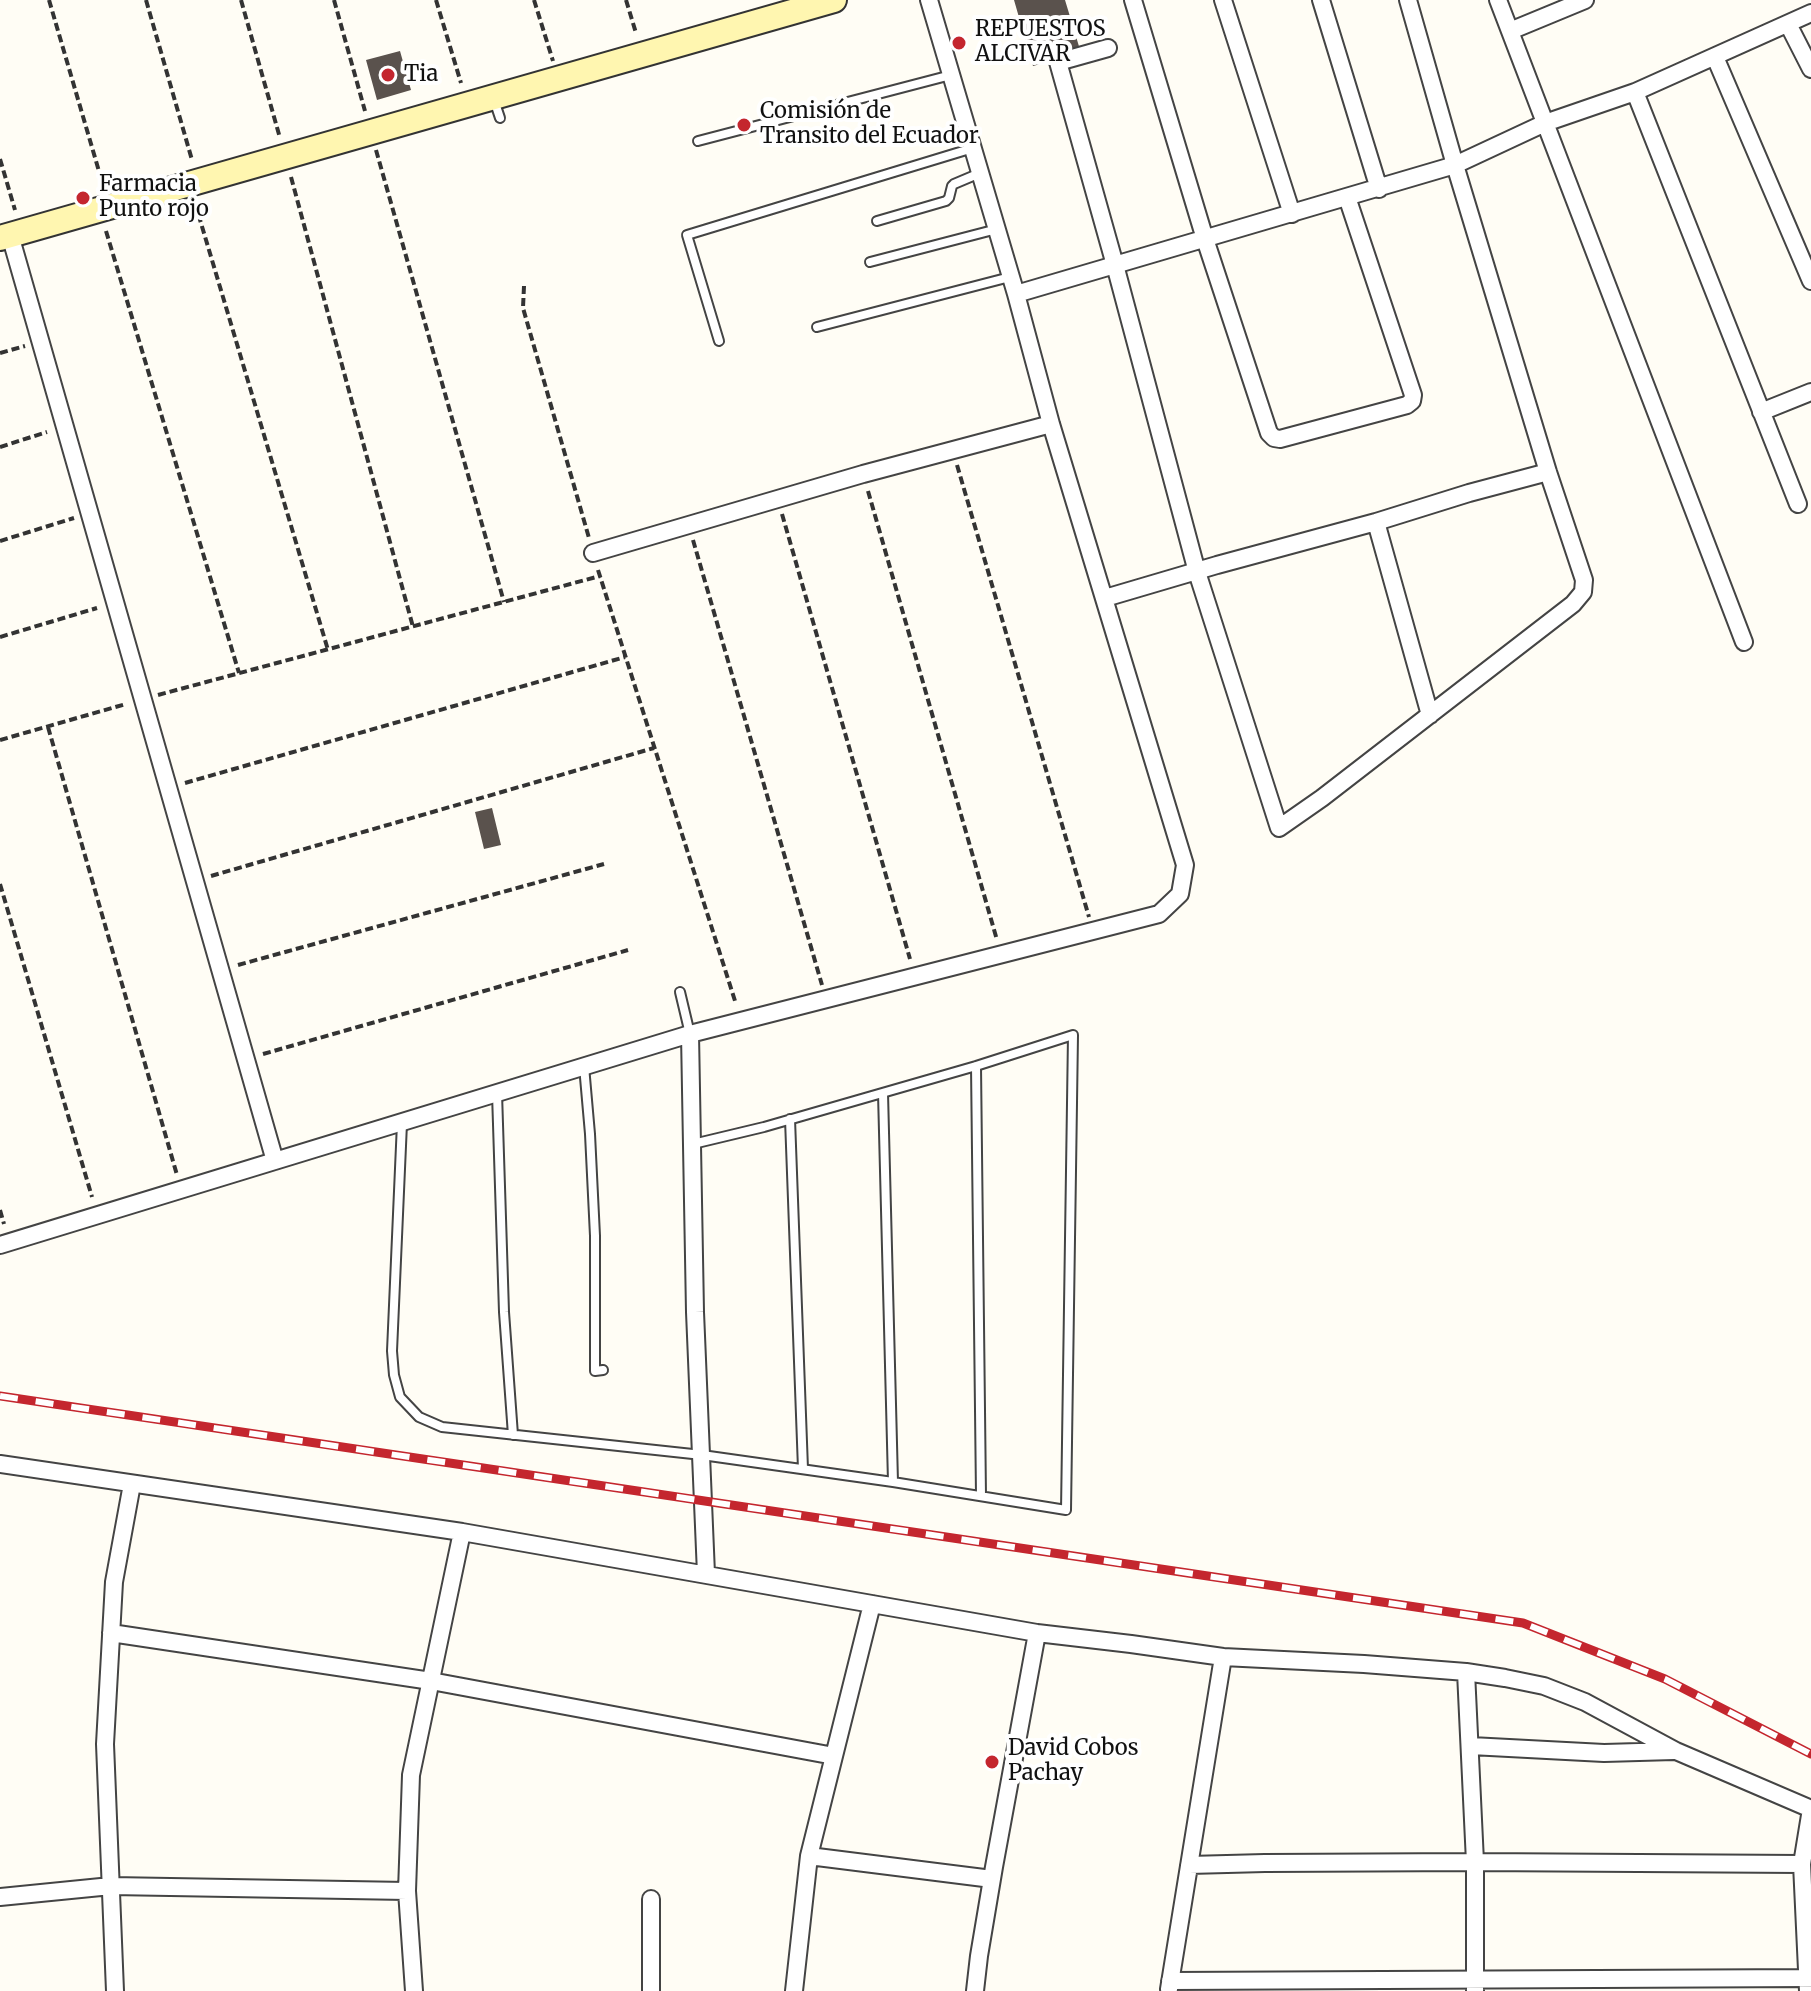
<!DOCTYPE html>
<meta charset="utf-8">
<style>
body{margin:0}
canvas{display:block;background:#fffdf5}
</style>
<canvas width="1811" height="1991"></canvas>
<script>
const context = document.querySelector('canvas').getContext('2d');
context.lineJoin = 'round';
function fill(path, color) {
  context.fillStyle = color;
  context.fill(path, 'evenodd');
}
function poly(rows) {
  const path = new Path2D();
  for (const r of rows) {
    path.moveTo(r[0], r[1]);
    for (let i = 2; i < r.length; i += 2) path.lineTo(r[i], r[i + 1]);
  }
  return path;
}
function trace(path, color, width, dash) {
  context.strokeStyle = color;
  context.lineWidth = width;
  context.lineCap = dash ? 'butt' : 'round';
  context.setLineDash(dash || []);
  context.stroke(path);
}
function drawText(font, color, halo, rows, align = 'center') {
  context.font = font + ' Merriweather,serif';
  context.lineWidth = 8;
  context.setLineDash([]);
  context.textBaseline = 'middle';
  context.strokeStyle = halo;
  context.fillStyle = color;
  for (const [text, x, y, turn = 0] of rows) {
    context.save();
    context.translate(x, y);
    context.rotate((+turn || 0) * Math.PI / 180);
    context.textAlign = isNaN(turn) ? turn : align;
    if (halo) context.strokeText(text, 0, 0);
    context.fillText(text, 0, 0);
    context.restore();
  }
}
fill(poly([
 [1014,0,1065,0,1081,53,1033,66],
 [400,51,411,90,377,100,366,60],
 [492,808,501,845,484,849,475,812]
]), '#5a524d');
const lane = poly([
 [494,100,500,118],
 [698,141,951,75],
 [877,221,946,201,949,198,952,186,954,184,980,173],
 [870,262,997,229],
 [817,327,1010,277],
 [719,341,687,235,973,148],
 [680,992,690,1034],
 [584,1066,590,1134,595,1236,595,1371,603,1370],
 [976,1066,981,1496],
 [497,1093,504,1312,513,1435],
 [883,1093,893,1482],
 [790,1119,803,1469],
 [402,1123,392,1351,394,1375,400,1397,419,1417,442,1427,702,1455,893,1482,1066,1510,1073,1035,976,1066,764,1127,693,1144]
]);
const street = poly([
 [1133,0,1205,239,1269,433,1274,438,1280,439,1407,405,1412,401,1413,395,1347,197],
 [1223,0,1292,214],
 [1321,0,1379,189],
 [1498,0,1744,642],
 [1788,24,1811,69],
 [1510,31,1585,0],
 [1108,48,1058,62,1115,265,1197,572,1279,828,1322,798,1573,604,1583,592,1584,580,1548,472,1455,165,1408,0],
 [1715,57,1811,281],
 [1635,92,1798,504],
 [10,235,275,1161],
 [1016,294,1455,165,1545,123,1635,92,1811,13],
 [1761,412,1811,392],
 [1376,522,1430,715],
 [593,553,863,474,1051,424],
 [1105,598,1217,565,1376,522,1469,493,1548,472],
 [690,1034,695,1312,706,1574],
 [0,1245,690,1034,1159,914,1180,894,1185,865,1051,424,1016,294,929,0],
 [0,1464,462,1532,1037,1633,1131,1644,1223,1657,1364,1664,1466,1672,1505,1678,1544,1686,1585,1702,1676,1751,1811,1809],
 [111,1633,431,1681,834,1756],
 [1466,1672,1475,1862,1475,1991],
 [1471,1746,1604,1753,1674,1751],
 [809,1856,992,1879],
 [1189,1865,1265,1863,1475,1862,1802,1864],
 [0,1897,111,1886,407,1891],
 [1170,1981,1811,1978],
 [1169,1989,1223,1657],
 [115,1991,105,1744,114,1582,132,1484],
 [414,1991,407,1891,411,1775,462,1532],
 [651,1991,651,1899],
 [794,1991,809,1856,872,1604],
 [975,1991,979,1956,994,1867,1037,1633],
 [1808,1991,1802,1864,1811,1809]
]);
const secondary = poly([
 [0,238,834,0]
]);
trace(lane, '#444', 12);
trace(street, '#444', 20);
trace(secondary, '#333', 28);
trace(poly([
 [49,0,103,185],
 [146,0,192,160],
 [241,0,280,138],
 [334,0,365,111],
 [436,0,461,83],
 [534,0,553,61],
 [626,0,636,33],
 [376,150,504,602],
 [0,159,15,210],
 [291,177,413,627],
 [195,203,328,650],
 [106,231,239,673],
 [524,286,523,308,589,538],
 [0,353,25,346],
 [0,447,47,432],
 [957,465,1089,917],
 [868,491,997,940],
 [782,514,910,959],
 [693,540,822,985],
 [0,541,74,518],
 [598,570,736,1004],
 [0,637,97,608],
 [158,695,600,576],
 [48,727,177,1175],
 [0,740,126,704],
 [185,783,625,657],
 [211,876,654,748],
 [0,884,92,1197],
 [238,965,604,864],
 [263,1054,628,950],
 [0,1210,4,1224]
]), '#333', 4, [8, 4]);
trace(lane, '#fff', 8);
trace(street, '#fff', 16);
trace(secondary, '#fff6b0', 24);
const rail = poly([
 [0,1396,1523,1623,1665,1679,1811,1754]
]);
trace(rail, '#c4262e', 9);
trace(rail, '#fff', 6, [18]);
for (const [x, y, r, color] of [
 [959,43,8,"#c4262e"],
 [388,75,8,"#c4262e"],
 [744,125,8,"#c4262e"],
 [83,198,8,"#c4262e"],
 [992,1762,8,"#c4262e"]
]) {
  const dot = new Path2D();
  dot.arc(x, y, r, 0, 2 * Math.PI);
  context.fillStyle = color;
  context.fill(dot);
  trace(dot, '#fff', 3);
}
drawText('22px', '#111', '#fff', [
 ["REPUESTOS",975,30],
 ["ALCIVAR",975,55],
 ["Tia",404,75],
 ["Comisión de",760,112],
 ["Transito del Ecuador",760,137],
 ["Farmacia",99,185],
 ["Punto rojo",99,210],
 ["David Cobos",1008,1749],
 ["Pachay",1008,1774]
], 'left');
</script>
